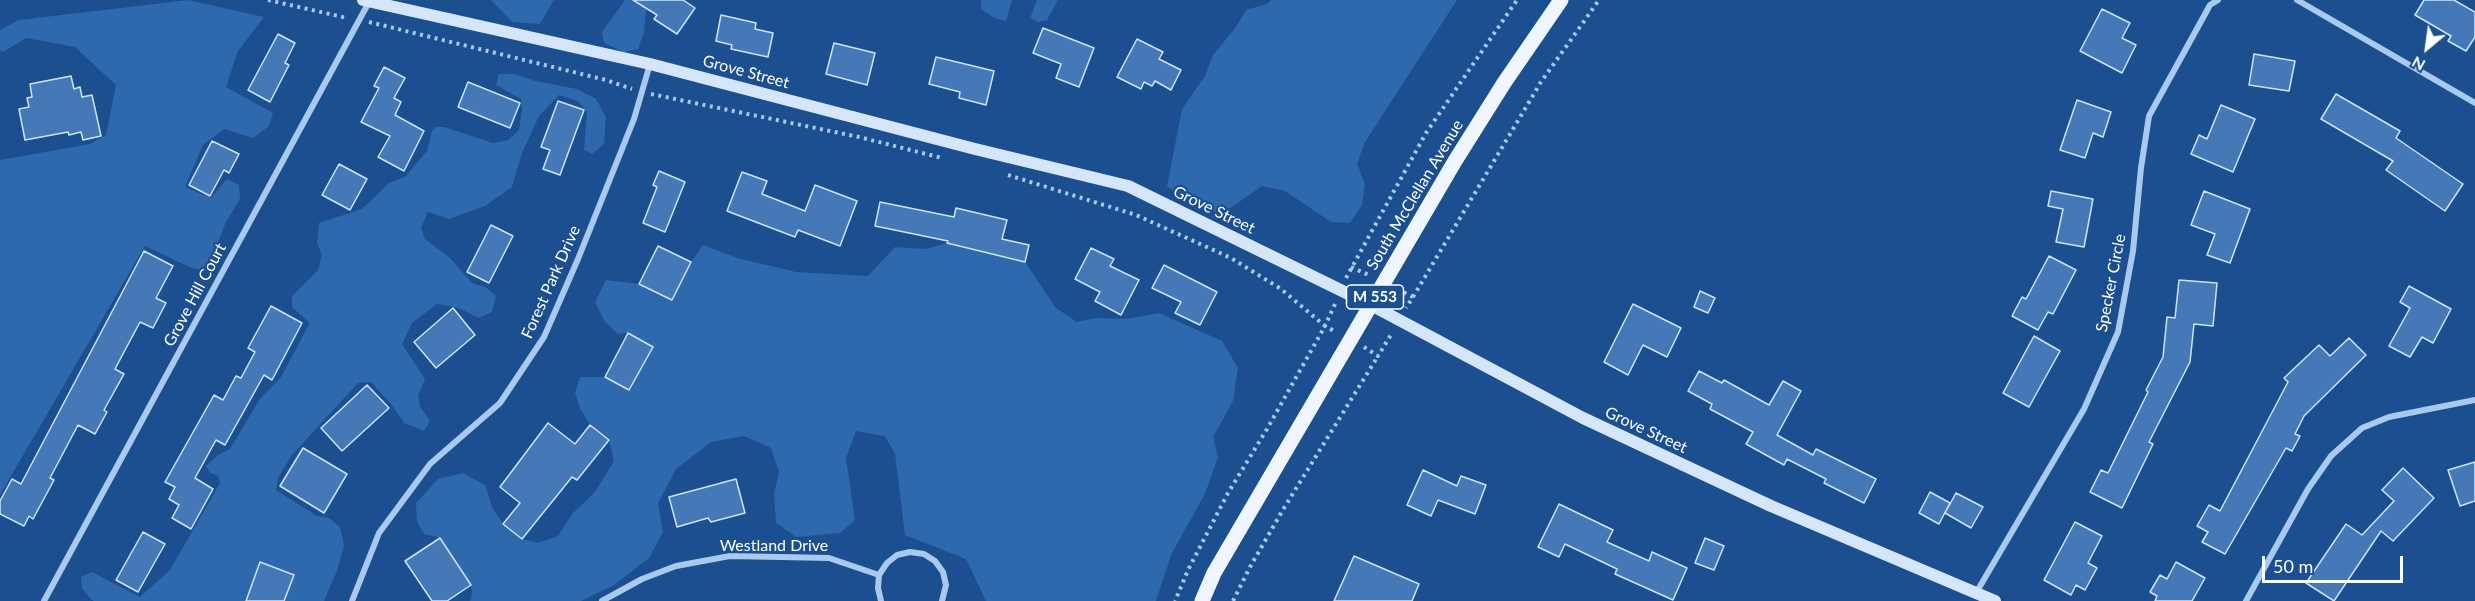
<!DOCTYPE html>
<style>
body{margin:0}
#map{position:relative;width:2475px;height:601px;overflow:hidden;background:#1b4f8f;font-family:Lato,sans-serif}
canvas{display:block}
.north{position:absolute;left:2397px;top:18px;width:60px;height:60px;-webkit-text-stroke:4px #1b4f8f;paint-order:stroke;rotate:209deg;font-size:16px;font-weight:700;line-height:24px;text-align:center;color:#fff}
.north::after{content:'';display:block;margin:auto;width:21px;height:27px;background:#fff;clip-path:polygon(50% 0,100% 100%,50% 72%,0 100%)}
.scale{position:absolute;left:2262px;top:556px;width:141px;height:27px;box-sizing:border-box;border:3px solid #fff;border-top:0;padding-left:8px;font-size:18px;line-height:21px;white-space:nowrap;color:#fff;-webkit-text-stroke:4px #1b4f8f;paint-order:stroke}
</style>
<div id="map">
<canvas width="2475" height="601"></canvas>
<div class="north">N</div>
<div class="scale">50 m</div>
</div>
<script>
const context = document.querySelector('canvas').getContext('2d');
context.lineJoin = 'round';
function fill(path, color) {
  context.fillStyle = color;
  context.fill(path, 'evenodd');
}
function poly(rows) {
  const path = new Path2D();
  for (const r of rows) {
    path.moveTo(r[0], r[1]);
    for (let i = 2; i < r.length; i += 2) path.lineTo(r[i], r[i + 1]);
  }
  return path;
}
function trace(path, color, width, dash) {
  context.strokeStyle = color;
  context.lineWidth = width;
  context.lineCap = dash ? 'butt' : 'round';
  context.setLineDash(dash || []);
  context.stroke(path);
}
function drawText(font, color, halo, rows, align = 'center') {
  context.font = font + ' Lato,sans-serif';
  context.lineWidth = 4.5;
  context.setLineDash([]);
  context.textBaseline = 'middle';
  context.strokeStyle = halo;
  context.fillStyle = color;
  for (const [text, x, y, turn = 0] of rows) {
    context.save();
    context.translate(x, y);
    context.rotate((+turn || 0) * Math.PI / 180);
    context.textAlign = isNaN(turn) ? turn : align;
    if (halo) context.strokeText(text, 0, 0);
    context.fillText(text, 0, 0);
    context.restore();
  }
}
fill(poly([
 [188,0,264,17,238,51,226,87,273,113,269,126,253,138,224,129,203,145,185,187,211,198,227,179,239,185,240,199,226,222,209,266,202,270,192,268,145,246,0,495,0,160,90,144,106,135,116,85,75,47,26,38,3,52,0,50,0,30,19,20],
 [491,0,554,0,540,24,512,22],
 [625,0,647,0,644,32,638,49,624,52,604,43,602,32],
 [981,0,1012,0,1006,21,994,18,981,9],
 [1037,0,1058,0,1047,20,1038,22,1030,18],
 [1271,0,1457,0,1365,142,1357,164,1365,184,1362,205,1350,223,1331,222,1285,191,1262,186,1229,209,1210,212,1186,202,1167,186,1182,109,1205,76,1213,55,1236,27,1246,10,1267,4],
 [499,74,514,74,535,81,577,89,596,99,606,117,604,144,592,154,584,150,587,112,578,101,559,95,539,116,522,153,512,187,485,206,449,219,428,212,421,227,425,239,450,258,472,283,487,288,496,296,492,312,479,318,459,308,437,304,412,323,402,344,425,379,418,396,420,406,430,421,424,431,404,423,392,405,371,382,358,383,291,456,278,478,276,490,317,516,329,518,340,527,344,546,337,571,324,601,94,601,91,599,82,588,81,577,92,572,140,597,170,570,220,483,218,476,210,473,206,466,218,455,230,449,260,399,281,377,310,323,292,307,292,296,318,270,322,255,317,243,319,223,362,209,389,183,405,177,427,151,432,131,436,127,444,127,493,143,508,140,519,130,522,110,521,99,496,85],
 [948,243,1025,262,1056,308,1077,322,1095,318,1126,319,1159,313,1222,341,1238,368,1233,401,1213,437,1218,457,1205,494,1172,553,1156,601,986,601,966,559,905,535,895,454,885,436,856,431,846,458,855,520,840,533,796,537,776,523,774,494,779,472,771,448,744,436,711,442,676,469,658,503,663,532,649,558,614,585,581,601,470,601,472,593,471,585,440,538,424,534,417,522,416,503,438,479,463,473,485,485,492,507,503,524,522,539,538,543,558,536,572,514,595,492,614,461,609,440,590,425,580,408,575,393,580,377,605,377,629,390,653,347,628,333,618,334,605,322,595,302,606,280,639,284,672,300,691,262,703,245,737,258,796,272,868,276,895,247,925,249]
]), '#2e69ad');
const building = poly([
 [633,0,683,0,695,8,677,34,654,19,657,15,633,0],
 [2424,0,2454,0,2475,12,2475,37,2466,51,2448,41,2451,36,2415,15,2424,0],
 [2102,9,2130,23,2122,38,2136,45,2122,73,2080,51,2102,9],
 [721,15,756,23,755,29,773,33,768,57,731,49,732,45,716,41,721,15],
 [1043,28,1094,48,1079,87,1056,78,1061,64,1033,53,1043,28],
 [278,34,295,43,285,63,289,65,270,102,248,90,278,34],
 [1137,39,1163,52,1159,59,1181,70,1171,90,1155,81,1152,86,1144,82,1141,89,1117,77,1137,39],
 [834,43,875,53,867,85,826,74,834,43],
 [2254,54,2295,61,2289,91,2249,85,2254,54],
 [936,57,994,71,986,105,959,98,960,92,929,84,936,57],
 [384,67,405,78,394,98,401,102,395,115,424,131,404,171,378,157,390,136,361,122,379,88,374,86,384,67],
 [71,76,74,89,80,87,82,97,92,95,101,136,83,140,81,132,69,135,68,132,25,140,19,109,29,107,27,98,32,97,30,84,71,76],
 [468,82,520,103,510,128,458,107,468,82],
 [2336,94,2400,131,2396,138,2463,184,2445,211,2386,170,2393,161,2321,119,2336,94],
 [2077,100,2111,112,2103,137,2093,133,2085,158,2060,150,2077,100],
 [558,101,584,110,560,175,543,169,550,150,541,147,558,101],
 [2221,105,2255,119,2233,172,2191,154,2199,135,2207,139,2221,105],
 [212,141,239,154,229,173,224,170,210,196,189,185,212,141],
 [339,164,367,179,350,210,322,195,339,164],
 [659,171,685,182,665,232,643,223,657,187,653,185,659,171],
 [742,172,767,181,762,194,805,211,815,185,857,201,840,246,798,230,795,237,727,211,742,172],
 [2051,191,2093,199,2084,247,2056,242,2063,209,2048,206,2051,191],
 [2204,191,2250,209,2230,263,2207,255,2215,234,2191,225,2204,191],
 [880,202,954,217,956,208,1007,220,1002,239,1029,245,1025,262,947,243,948,241,875,226,880,202],
 [491,225,513,236,489,283,467,272,491,225],
 [658,246,691,262,672,300,639,284,658,246],
 [1091,248,1114,259,1110,266,1139,280,1121,315,1095,301,1100,292,1075,279,1091,248],
 [144,251,173,266,156,298,166,303,153,328,140,322,115,369,124,374,104,410,107,412,95,434,78,425,50,478,54,480,33,519,29,516,24,526,0,514,0,501,12,479,21,484,144,251],
 [2049,256,2076,270,2053,314,2048,312,2038,330,2012,316,2022,297,2026,299,2049,256],
 [1164,265,1217,292,1200,325,1175,313,1181,302,1152,288,1164,265],
 [2179,280,2217,283,2213,326,2194,324,2190,362,2149,442,2153,444,2122,508,2090,492,2101,470,2108,473,2148,392,2146,390,2163,357,2167,317,2175,318,2179,280],
 [2409,286,2451,309,2433,343,2422,337,2410,357,2389,346,2410,308,2400,302,2409,286],
 [1700,291,1715,298,1708,313,1694,307,1700,291],
 [1633,304,1681,328,1667,357,1643,345,1628,375,1604,362,1633,304],
 [271,306,302,323,272,380,264,375,225,445,216,440,195,478,213,489,191,529,172,518,179,505,169,499,175,487,165,482,214,395,223,400,236,376,241,378,255,352,248,348,271,306],
 [453,308,475,335,436,368,414,342,453,308],
 [628,333,653,347,629,390,605,377,628,333],
 [2034,336,2060,351,2029,407,2003,393,2034,336],
 [2349,338,2366,355,2304,416,2295,434,2300,436,2292,451,2286,448,2225,554,2202,542,2208,532,2197,526,2209,505,2220,511,2288,382,2284,378,2319,345,2330,356,2349,338],
 [1699,371,1722,383,1724,380,1769,405,1783,381,1801,391,1777,435,1813,455,1816,449,1876,479,1864,503,1824,483,1826,479,1787,459,1784,465,1746,444,1753,432,1710,409,1712,404,1688,391,1699,371],
 [367,385,389,408,342,451,321,428,367,385],
 [548,423,575,444,590,425,609,440,577,480,572,477,522,539,503,524,520,503,500,487,548,423],
 [303,448,347,474,324,513,280,486,303,448],
 [2475,462,2475,501,2460,506,2448,470,2475,462],
 [2403,468,2434,498,2393,541,2381,531,2334,601,2306,583,2346,524,2362,535,2394,501,2382,490,2403,468],
 [1423,470,1457,486,1461,476,1486,485,1475,514,1438,500,1431,516,1407,505,1423,470],
 [736,479,745,513,711,522,708,518,677,527,669,497,736,479],
 [1930,492,1950,503,1939,524,1919,513,1930,492],
 [1956,493,1983,507,1971,528,1945,513,1956,493],
 [1559,504,1613,530,1607,542,1649,561,1652,552,1687,568,1673,600,1615,574,1617,569,1565,544,1559,557,1538,547,1559,504],
 [2075,522,2102,536,2088,563,2097,568,2085,590,2076,585,2071,595,2044,580,2075,522],
 [143,532,165,544,138,592,116,580,143,532],
 [440,538,471,585,447,601,432,601,405,561,440,538],
 [1705,538,1724,546,1714,570,1695,563,1705,538],
 [1354,556,1419,584,1412,601,1334,601,1354,556],
 [260,562,294,575,284,601,246,601,260,562],
 [2176,562,2205,578,2192,601,2155,601,2157,596,2150,592,2160,575,2167,579,2176,562]
]);
fill(building, '#4478b7');
trace(building, '#cfe3fa', 1.5);
trace(poly([
 [268,0,347,18],
 [369,22,606,80,632,89],
 [651,94,859,137,942,158],
 [1008,175,1136,215,1231,258,1281,289,1325,326,1267,429,1228,493,1188,570,1175,601],
 [1351,267,1371,276],
 [1346,278,1426,133,1517,0],
 [1397,289,1413,297,1406,308],
 [1413,297,1541,82,1599,0],
 [1335,304,1325,326,1336,332],
 [1364,347,1378,356,1392,333],
 [1233,601,1250,567,1284,508,1378,356]
]), '#a9c9ee', 4, [3, 4.5]);
trace(poly([
 [2297,0,2475,103],
 [1976,593,2084,409,2118,332,2133,251,2141,168,2149,116,2210,5,2218,0],
 [44,601,369,2],
 [352,601,379,533,430,464,500,403,544,337,578,259,634,119,650,64],
 [602,601,642,579,676,566,730,556,829,558,879,575],
 [881,601,878,588,879,575,887,563,897,555,910,552,924,554,935,561,943,572,946,585,942,601],
 [2246,601,2308,489,2331,456,2362,428,2389,417,2475,400]
]), '#a9c9ee', 6);
trace(poly([
 [363,0,650,64,975,149,1128,186,1371,305,1583,418,1771,506,1995,601]
]), '#d6e6fa', 12);
trace(poly([
 [1202,601,1214,573,1455,161,1504,83,1561,0]
]), '#f0f6ff', 15);
for (const [x, y, w] of [
 [1375,297,57]
]) {
  const box = new Path2D();
  box.roundRect(x - w / 2, y - 12, w, 24, 4.5);
  context.fillStyle = '#1b4f8f';
  context.fill(box);
  trace(box, '#fff', 1.5);
}
drawText('bold 15px', '#fff', null, [
 ["M 553",1375,297]
]);
drawText('16px', '#fff', '#1b4f8f', [
 ["Grove Street",746,72,15],
 ["South McClellan Avenue",1415,195,-59],
 ["Grove Street",1214,210,26],
 ["Forest Park Drive",551,282,-66],
 ["Specker Circle",2111,283,-79],
 ["Grove Hill Court",195,295,-62],
 ["Grove Street",1646,430,25],
 ["Westland Drive",774,546]
]);
</script>
